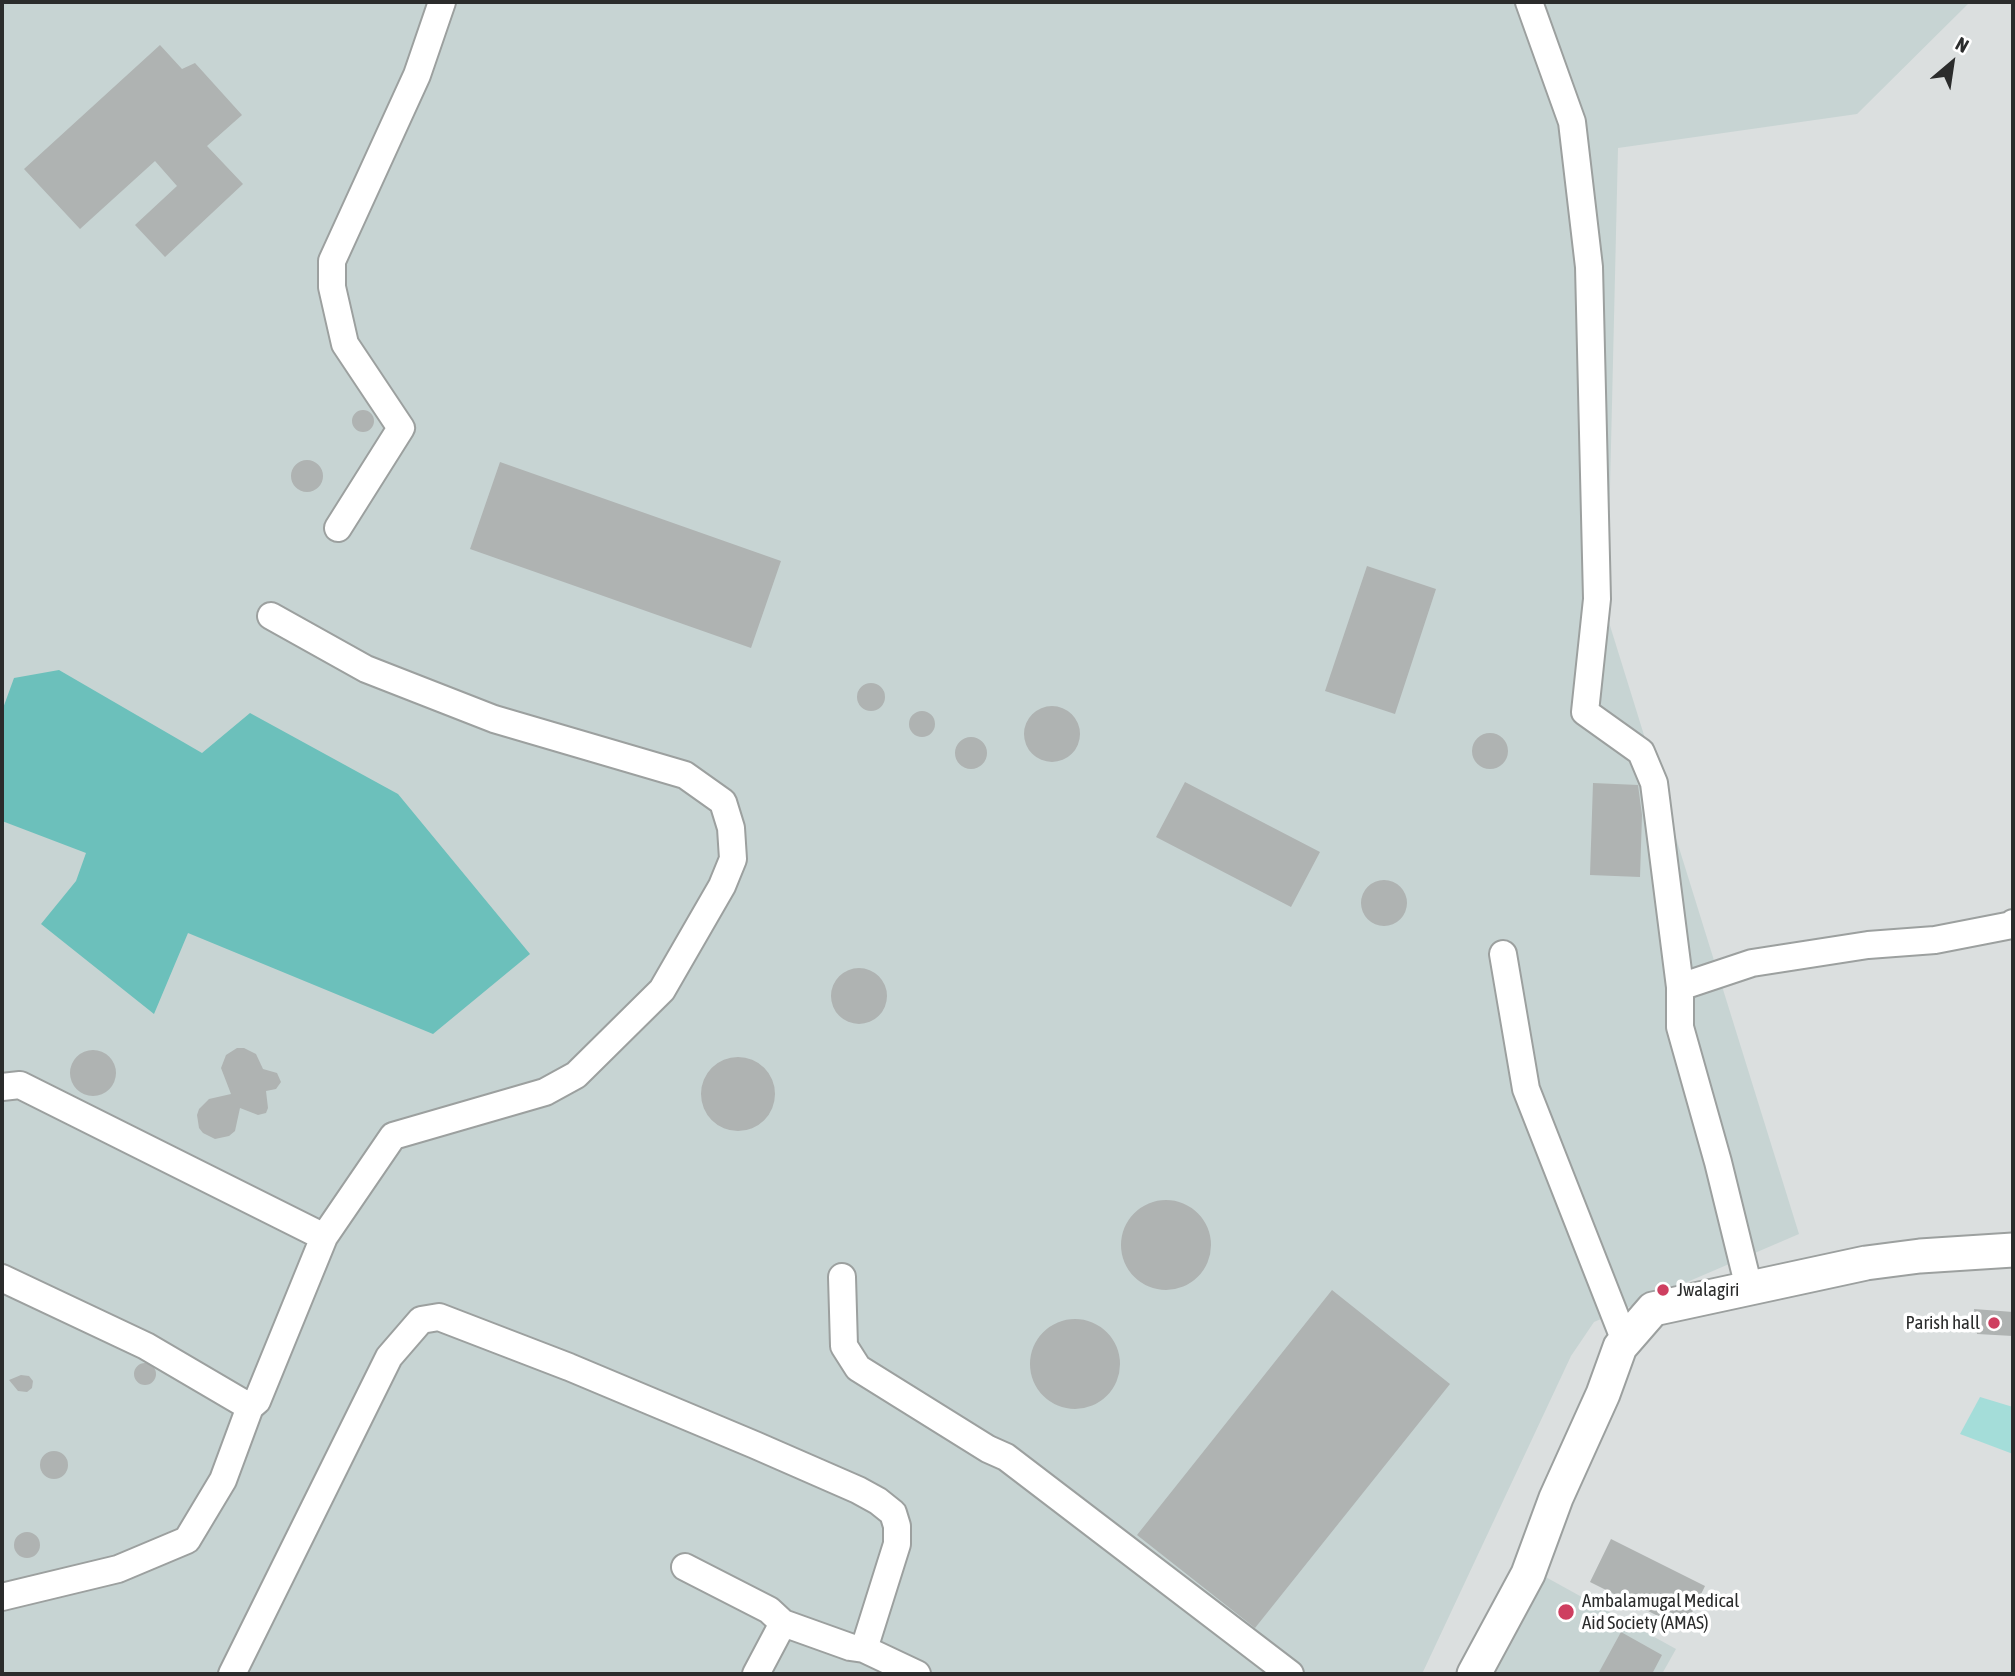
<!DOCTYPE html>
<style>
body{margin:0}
#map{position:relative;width:2015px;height:1676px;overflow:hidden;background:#dbdfdf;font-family:"Asap Condensed",sans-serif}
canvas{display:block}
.frame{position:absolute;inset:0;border:4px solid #2b2c2c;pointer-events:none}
.north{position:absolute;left:1917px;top:28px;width:70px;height:70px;-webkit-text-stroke:5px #fff;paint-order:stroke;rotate:29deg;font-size:19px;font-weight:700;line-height:28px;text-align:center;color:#2b2c2c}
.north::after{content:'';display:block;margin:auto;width:24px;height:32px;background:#2b2c2c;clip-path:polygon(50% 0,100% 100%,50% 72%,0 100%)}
</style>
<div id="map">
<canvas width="2015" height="1676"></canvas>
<div class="frame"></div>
<div class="north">N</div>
</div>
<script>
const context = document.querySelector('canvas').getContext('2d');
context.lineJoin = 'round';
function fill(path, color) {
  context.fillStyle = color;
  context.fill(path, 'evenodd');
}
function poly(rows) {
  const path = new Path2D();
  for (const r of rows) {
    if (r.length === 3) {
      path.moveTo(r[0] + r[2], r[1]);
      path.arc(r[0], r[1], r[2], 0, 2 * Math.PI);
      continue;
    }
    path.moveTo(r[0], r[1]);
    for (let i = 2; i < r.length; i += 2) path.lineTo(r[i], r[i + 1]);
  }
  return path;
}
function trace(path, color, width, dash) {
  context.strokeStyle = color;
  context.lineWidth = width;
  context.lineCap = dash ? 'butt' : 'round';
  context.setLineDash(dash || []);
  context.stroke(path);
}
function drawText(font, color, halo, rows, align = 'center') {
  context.font = font + ' "Asap Condensed",sans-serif';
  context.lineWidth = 7;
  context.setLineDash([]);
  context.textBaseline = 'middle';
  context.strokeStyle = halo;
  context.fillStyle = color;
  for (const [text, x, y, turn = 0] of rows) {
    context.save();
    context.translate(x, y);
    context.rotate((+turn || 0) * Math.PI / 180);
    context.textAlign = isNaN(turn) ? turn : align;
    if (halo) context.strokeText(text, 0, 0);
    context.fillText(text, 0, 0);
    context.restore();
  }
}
fill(poly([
 [2,2,1970,2,1857,114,1618,148,1607,616,1799,1234,1594,1322,1571,1356,1422,1674,2,1674],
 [1542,1575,1676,1649,1662,1674,1488,1674]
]), '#c7d4d3');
fill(poly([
 [1980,1397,2013,1407,2013,1454,1960,1434]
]), '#a4ddd9');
fill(poly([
 [59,670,202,753,250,713,398,794,530,954,433,1034,188,933,154,1014,41,924,76,881,86,853,2,821,2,711,14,678]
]), '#6cc0bb');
fill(poly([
 [160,45,182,69,195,63,242,115,207,146,243,184,165,257,135,225,177,186,155,161,80,229,24,169],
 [363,421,11],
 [307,476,16],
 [500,462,781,561,751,648,470,549],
 [1367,566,1436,589,1395,714,1325,691],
 [871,697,14],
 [1052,734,28],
 [922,724,13],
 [1490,751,18],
 [971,753,16],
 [1185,782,1320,852,1291,907,1156,837],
 [1593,783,1638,785,1642,815,1640,877,1590,875],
 [1384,903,23],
 [859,996,28],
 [237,1048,244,1048,256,1054,263,1069,277,1073,281,1082,276,1089,266,1091,268,1108,266,1113,258,1115,240,1108,235,1131,229,1136,215,1139,203,1133,199,1128,197,1115,199,1109,209,1099,231,1094,221,1068,226,1055],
 [93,1073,23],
 [738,1094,37],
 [1166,1245,45],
 [1332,1290,1450,1384,1255,1628,1137,1535],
 [1974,1309,2013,1312,2013,1336,1977,1334],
 [1075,1364,45],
 [145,1374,11],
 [21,1375,29,1376,33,1381,32,1388,27,1392,18,1391,9,1380],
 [54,1465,14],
 [27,1545,13],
 [1611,1539,1705,1586,1684,1629,1590,1582],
 [1621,1632,1662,1655,1652,1674,1598,1674]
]), '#afb3b2');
const minor = poly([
 [1529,2,1572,122,1589,267,1597,599,1585,712,1641,752,1654,783,1680,987],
 [338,528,401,428,345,344,332,287,332,261,417,75,442,2],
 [1503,954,1526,1089,1625,1341],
 [2,1087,20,1085,324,1237],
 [842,1277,844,1346,858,1368,988,1449,1006,1457,1290,1674],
 [2,1278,146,1346,250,1407],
 [1749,1288,1718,1162,1680,1027,1680,987,1752,963,1868,945,1935,940,2012,925,2013,923],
 [685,1567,769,1610,783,1623,850,1647,864,1649,917,1674],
 [2,1597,118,1569,187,1540,223,1480,250,1407,257,1401,324,1237,393,1136,545,1092,576,1075,662,990,722,886,733,859,731,828,723,802,685,775,494,719,366,669,271,616],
 [232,1674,389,1357,421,1320,439,1317,569,1367,755,1445,858,1490,878,1501,893,1513,897,1526,897,1544,864,1649],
 [756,1674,783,1623]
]);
const major = poly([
 [1474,1674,1528,1574,1556,1498,1603,1394,1620,1347,1653,1309,1866,1263,1920,1256,2013,1250]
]);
trace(minor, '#9ca09f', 30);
trace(major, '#9ca09f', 37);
trace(minor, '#fff', 26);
trace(major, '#fff', 33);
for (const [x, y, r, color] of [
 [1663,1290,7,"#ce3f60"],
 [1994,1323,7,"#ce3f60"],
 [1566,1612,9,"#ce3f60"]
]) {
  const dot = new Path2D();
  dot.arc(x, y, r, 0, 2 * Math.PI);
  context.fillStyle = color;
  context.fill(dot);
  trace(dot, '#fff', 2.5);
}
drawText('19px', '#2b2c2c', '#fff', [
 ["Jwalagiri",1677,1290],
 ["Parish hall",1980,1323,"right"],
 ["Ambalamugal Medical",1582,1601],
 ["Aid Society (AMAS)",1582,1623]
], 'left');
</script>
